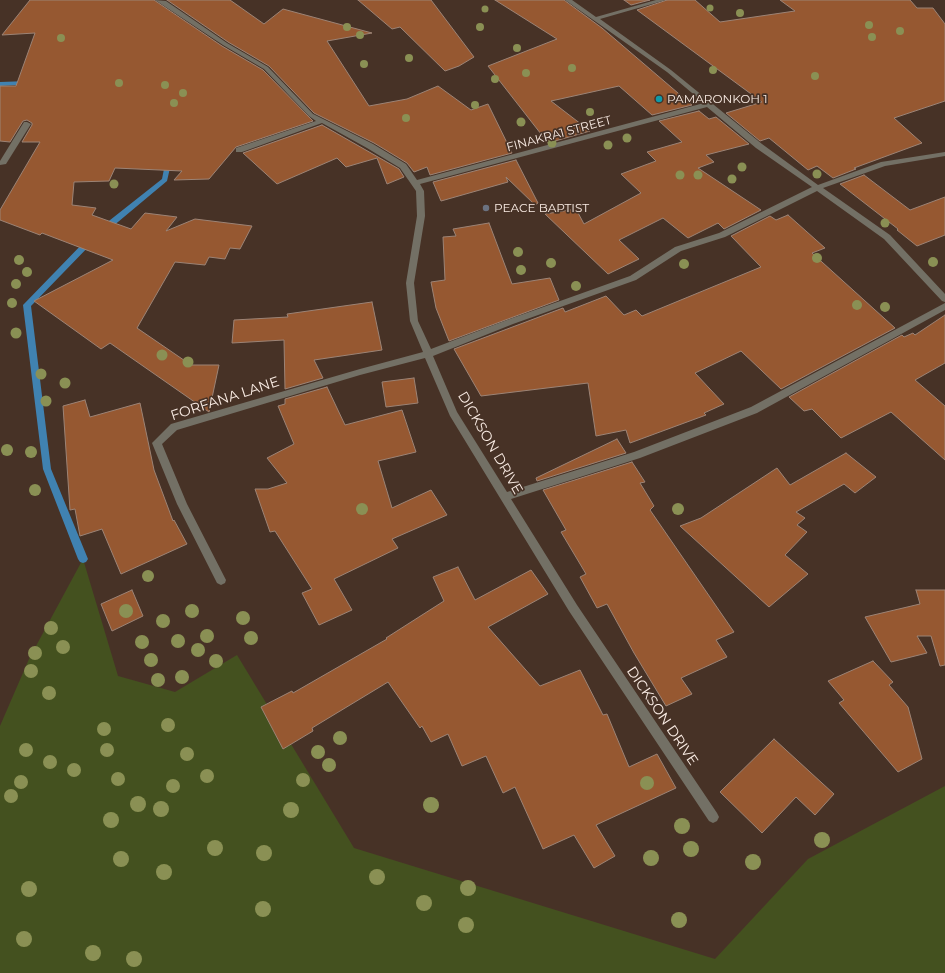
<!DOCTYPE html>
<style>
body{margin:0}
canvas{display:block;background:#473226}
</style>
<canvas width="945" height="973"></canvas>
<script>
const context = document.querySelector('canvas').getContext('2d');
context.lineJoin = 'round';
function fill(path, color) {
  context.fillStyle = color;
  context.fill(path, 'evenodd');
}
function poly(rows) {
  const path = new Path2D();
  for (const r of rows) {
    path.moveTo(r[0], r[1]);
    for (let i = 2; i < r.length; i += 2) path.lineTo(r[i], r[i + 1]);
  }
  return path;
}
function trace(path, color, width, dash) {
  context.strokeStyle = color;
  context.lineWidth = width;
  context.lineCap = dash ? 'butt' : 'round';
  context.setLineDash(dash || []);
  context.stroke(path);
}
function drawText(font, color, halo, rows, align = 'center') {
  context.font = font + ' Montserrat,sans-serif';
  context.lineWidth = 3.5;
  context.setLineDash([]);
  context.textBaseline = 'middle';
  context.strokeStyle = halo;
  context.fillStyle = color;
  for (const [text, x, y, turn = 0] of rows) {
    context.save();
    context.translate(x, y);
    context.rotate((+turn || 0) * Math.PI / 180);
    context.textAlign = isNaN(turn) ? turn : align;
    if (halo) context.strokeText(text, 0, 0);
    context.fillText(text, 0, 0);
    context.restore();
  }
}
fill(poly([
 [83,559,118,676,175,692,237,655,354,848,715,959,808,859,945,786,945,973,0,973,0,726,29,659]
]), '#44511f');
fill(poly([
 [29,81,31,82,31,84,0,86,0,82,29,81],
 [169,157,172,159,167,181,106,232,100,232,100,228,162,179,166,159,169,157],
 [87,239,93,239,94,241,31,306,51,469,88,559,86,562,83,563,80,562,78,559,43,469,23,305,87,239]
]), '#4082b1');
const building = poly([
 [30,0,154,0,222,46,263,70,313,121,236,147,209,179,174,180,182,171,115,168,109,181,74,182,72,205,96,208,92,215,131,229,145,213,177,217,166,231,195,219,252,226,240,249,230,248,225,259,209,257,205,265,175,262,137,328,191,365,219,365,209,412,110,343,101,349,34,301,113,260,42,233,40,235,0,220,0,210,40,142,22,142,32,125,32,123,27,120,23,121,10,142,0,141,0,86,16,86,35,33,2,35,30,0],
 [167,0,230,0,264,24,283,9,372,33,327,41,369,106,407,99,438,86,471,110,488,104,512,153,430,175,427,167,414,172,407,163,374,143,314,113,269,66,228,42,167,0],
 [358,0,431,0,474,57,459,66,445,71,400,27,392,29,358,0],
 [495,0,564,0,602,28,692,105,652,115,619,86,551,101,590,131,548,143,488,66,557,39,495,0],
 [624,0,650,0,631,5,624,0],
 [667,0,695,0,720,22,795,11,780,0,910,0,917,8,933,8,945,24,945,101,894,118,922,143,854,168,856,169,833,178,817,166,808,170,769,138,760,141,726,113,762,102,637,10,667,0],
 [699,111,709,119,716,117,749,144,706,155,714,162,698,168,761,210,724,229,718,223,688,238,663,218,619,240,639,259,608,274,545,214,576,209,584,224,641,193,621,174,656,161,647,152,682,142,659,121,699,111],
 [322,125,399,169,404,177,387,184,377,158,346,167,337,158,277,184,243,153,322,125],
 [516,160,538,203,535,205,506,177,508,182,441,201,433,182,516,160],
 [864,175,910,210,945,197,945,235,917,246,897,230,898,229,840,184,864,175],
 [788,215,825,248,812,253,895,328,781,389,741,351,695,373,724,404,704,413,706,415,630,443,626,430,596,436,588,383,481,396,454,349,563,308,565,312,606,296,624,315,636,310,642,316,761,267,731,236,770,216,776,220,788,215],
 [489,223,512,284,550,278,559,300,449,341,436,308,431,282,445,280,443,237,456,236,453,229,489,223],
 [372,302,382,350,314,360,323,378,285,389,284,340,232,343,234,320,288,317,287,314,372,302],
 [945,315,945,363,915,380,945,406,945,460,891,412,841,438,812,409,804,411,789,397,902,335,904,337,913,333,915,335,945,315],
 [414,378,418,403,386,407,382,382,414,378],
 [327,387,345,425,402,410,416,452,378,461,392,508,431,490,447,515,392,539,398,548,334,579,352,610,319,625,302,593,312,589,275,531,270,532,255,489,268,489,287,483,267,458,294,444,278,406,285,404,285,399,327,387],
 [85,400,90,417,140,403,154,470,173,521,174,520,187,544,121,574,102,529,80,536,75,509,70,510,63,406,85,400],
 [617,439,626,453,537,481,536,478,617,439],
 [846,453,876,477,855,493,844,484,796,512,805,518,797,525,807,532,785,555,808,574,769,607,680,526,701,518,777,468,790,485,846,453],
 [632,462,645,482,640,483,654,506,650,510,734,632,716,640,727,657,681,678,692,694,666,706,634,653,607,604,597,608,580,577,586,574,561,532,566,530,543,490,632,462],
 [458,567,475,600,531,570,548,594,488,627,540,686,580,670,603,715,607,714,629,767,657,754,676,788,596,825,615,856,594,868,574,835,543,849,515,787,503,793,486,756,462,766,448,734,431,742,422,726,420,728,388,682,312,728,313,731,283,749,261,707,292,691,293,693,387,639,386,638,444,601,433,577,458,567],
 [132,590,143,616,112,631,101,604,132,590],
 [916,590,945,590,945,665,940,666,931,636,917,636,927,653,891,662,865,617,920,604,916,590],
 [873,661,893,682,889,685,908,707,922,759,898,772,839,703,844,700,828,681,873,661],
 [774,739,834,794,815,815,796,797,762,833,720,792,774,739]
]);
fill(building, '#965831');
trace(building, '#9c8375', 1);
fill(poly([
 [155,0,166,1,227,43,268,67,313,114,373,144,406,164,417,180,704,103,667,72,565,0,572,0,596,17,656,0,666,0,600,19,671,70,762,144,818,185,881,162,945,152,945,156,885,166,823,188,890,235,945,294,945,302,942,301,884,239,817,191,725,237,681,251,636,280,513,324,433,356,457,412,507,492,634,452,751,407,945,303,945,310,757,413,640,458,511,499,577,605,717,813,719,817,717,821,713,823,709,821,569,611,450,416,425,358,360,375,177,430,162,444,187,504,226,580,225,583,221,585,217,583,177,504,152,443,171,424,360,369,423,352,410,321,406,283,417,216,416,191,400,168,367,148,322,123,242,152,236,152,236,148,316,121,309,116,264,69,223,45,155,0],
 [707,107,756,148,812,187,719,233,675,247,630,276,507,320,431,349,418,321,414,283,425,216,424,191,420,184,707,107],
 [24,122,27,122,31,124,6,164,0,165,0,161,24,122]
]), '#737065');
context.fillStyle = '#8a9054';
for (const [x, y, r] of [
 [710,8,3.5],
 [485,9,3.5],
 [740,13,4],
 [869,25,4],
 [347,27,4],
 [480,27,4],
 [900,31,4],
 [360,35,4],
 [872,37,4],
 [61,38,4],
 [517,48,4],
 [409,58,4],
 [364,64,4],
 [572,68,4],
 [713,70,4],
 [526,73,4],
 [815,76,4],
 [495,79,4],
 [119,83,4],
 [165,85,4],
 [183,93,4],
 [174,103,4],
 [475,105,4],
 [590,112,4],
 [406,118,4],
 [521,122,4.5],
 [627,138,4.5],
 [552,143,4.5],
 [608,145,4.5],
 [742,167,4.5],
 [817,174,4.5],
 [680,175,4.5],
 [698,175,4.5],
 [732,179,4.5],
 [114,184,4.5],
 [885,223,4.5],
 [518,252,5],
 [817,258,5],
 [19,260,5],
 [933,262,5],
 [551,263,5],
 [684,264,5],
 [521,270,5],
 [27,272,5],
 [16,284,5],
 [576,286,5],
 [12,303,5],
 [857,305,5],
 [885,307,5],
 [16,333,5.5],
 [162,355,5.5],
 [188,362,5.5],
 [41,374,5.5],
 [65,383,5.5],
 [46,401,5.5],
 [7,450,6],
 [31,452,6],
 [35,490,6],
 [362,509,6],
 [678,509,6],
 [148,576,6],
 [126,611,7],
 [192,611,7],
 [243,618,7],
 [163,621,7],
 [51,628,7],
 [207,636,7],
 [251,638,7],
 [178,641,7],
 [142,642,7],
 [63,647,7],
 [198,650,7],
 [35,653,7],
 [151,660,7],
 [216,661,7],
 [31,671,7],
 [182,677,7],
 [158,680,7],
 [49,693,7],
 [168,725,7],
 [104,729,7],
 [340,738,7],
 [26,750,7],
 [107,750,7],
 [318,752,7],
 [187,754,7],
 [50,762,7],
 [329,765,7],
 [74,770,7],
 [207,776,7],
 [118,779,7],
 [303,780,7],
 [21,782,7],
 [647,783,7],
 [173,786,7],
 [11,796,7],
 [138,804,8],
 [431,805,8],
 [161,809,8],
 [291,810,8],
 [111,820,8],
 [682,826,8],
 [822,840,8],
 [215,848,8],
 [691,849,8],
 [264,853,8],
 [651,858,8],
 [121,859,8],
 [753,862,8],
 [164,872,8],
 [377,877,8],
 [468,888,8],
 [29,889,8],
 [424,903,8],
 [263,909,8],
 [679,920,8],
 [466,925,8],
 [24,939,8],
 [93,953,8],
 [134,959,8]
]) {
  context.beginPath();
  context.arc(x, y, r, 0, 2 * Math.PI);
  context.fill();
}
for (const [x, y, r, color] of [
 [659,99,4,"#0f9aa8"],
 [486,208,4,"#6b7280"]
]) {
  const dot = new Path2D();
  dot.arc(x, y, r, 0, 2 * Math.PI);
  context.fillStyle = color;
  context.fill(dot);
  trace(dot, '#473226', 1.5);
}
drawText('12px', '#faece4', '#473226', [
 ["PAMARONKOH 1",667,99],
 ["PEACE BAPTIST",494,208]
], 'left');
drawText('12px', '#faece4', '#473226', [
 ["FINAKRA1 STREET",559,134,-15]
]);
drawText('14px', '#faece4', '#473226', [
 ["FORFANA LANE",225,399,-18],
 ["DICKSON DRIVE",490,443,60],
 ["DICKSON DRIVE",662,716,56]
]);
</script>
